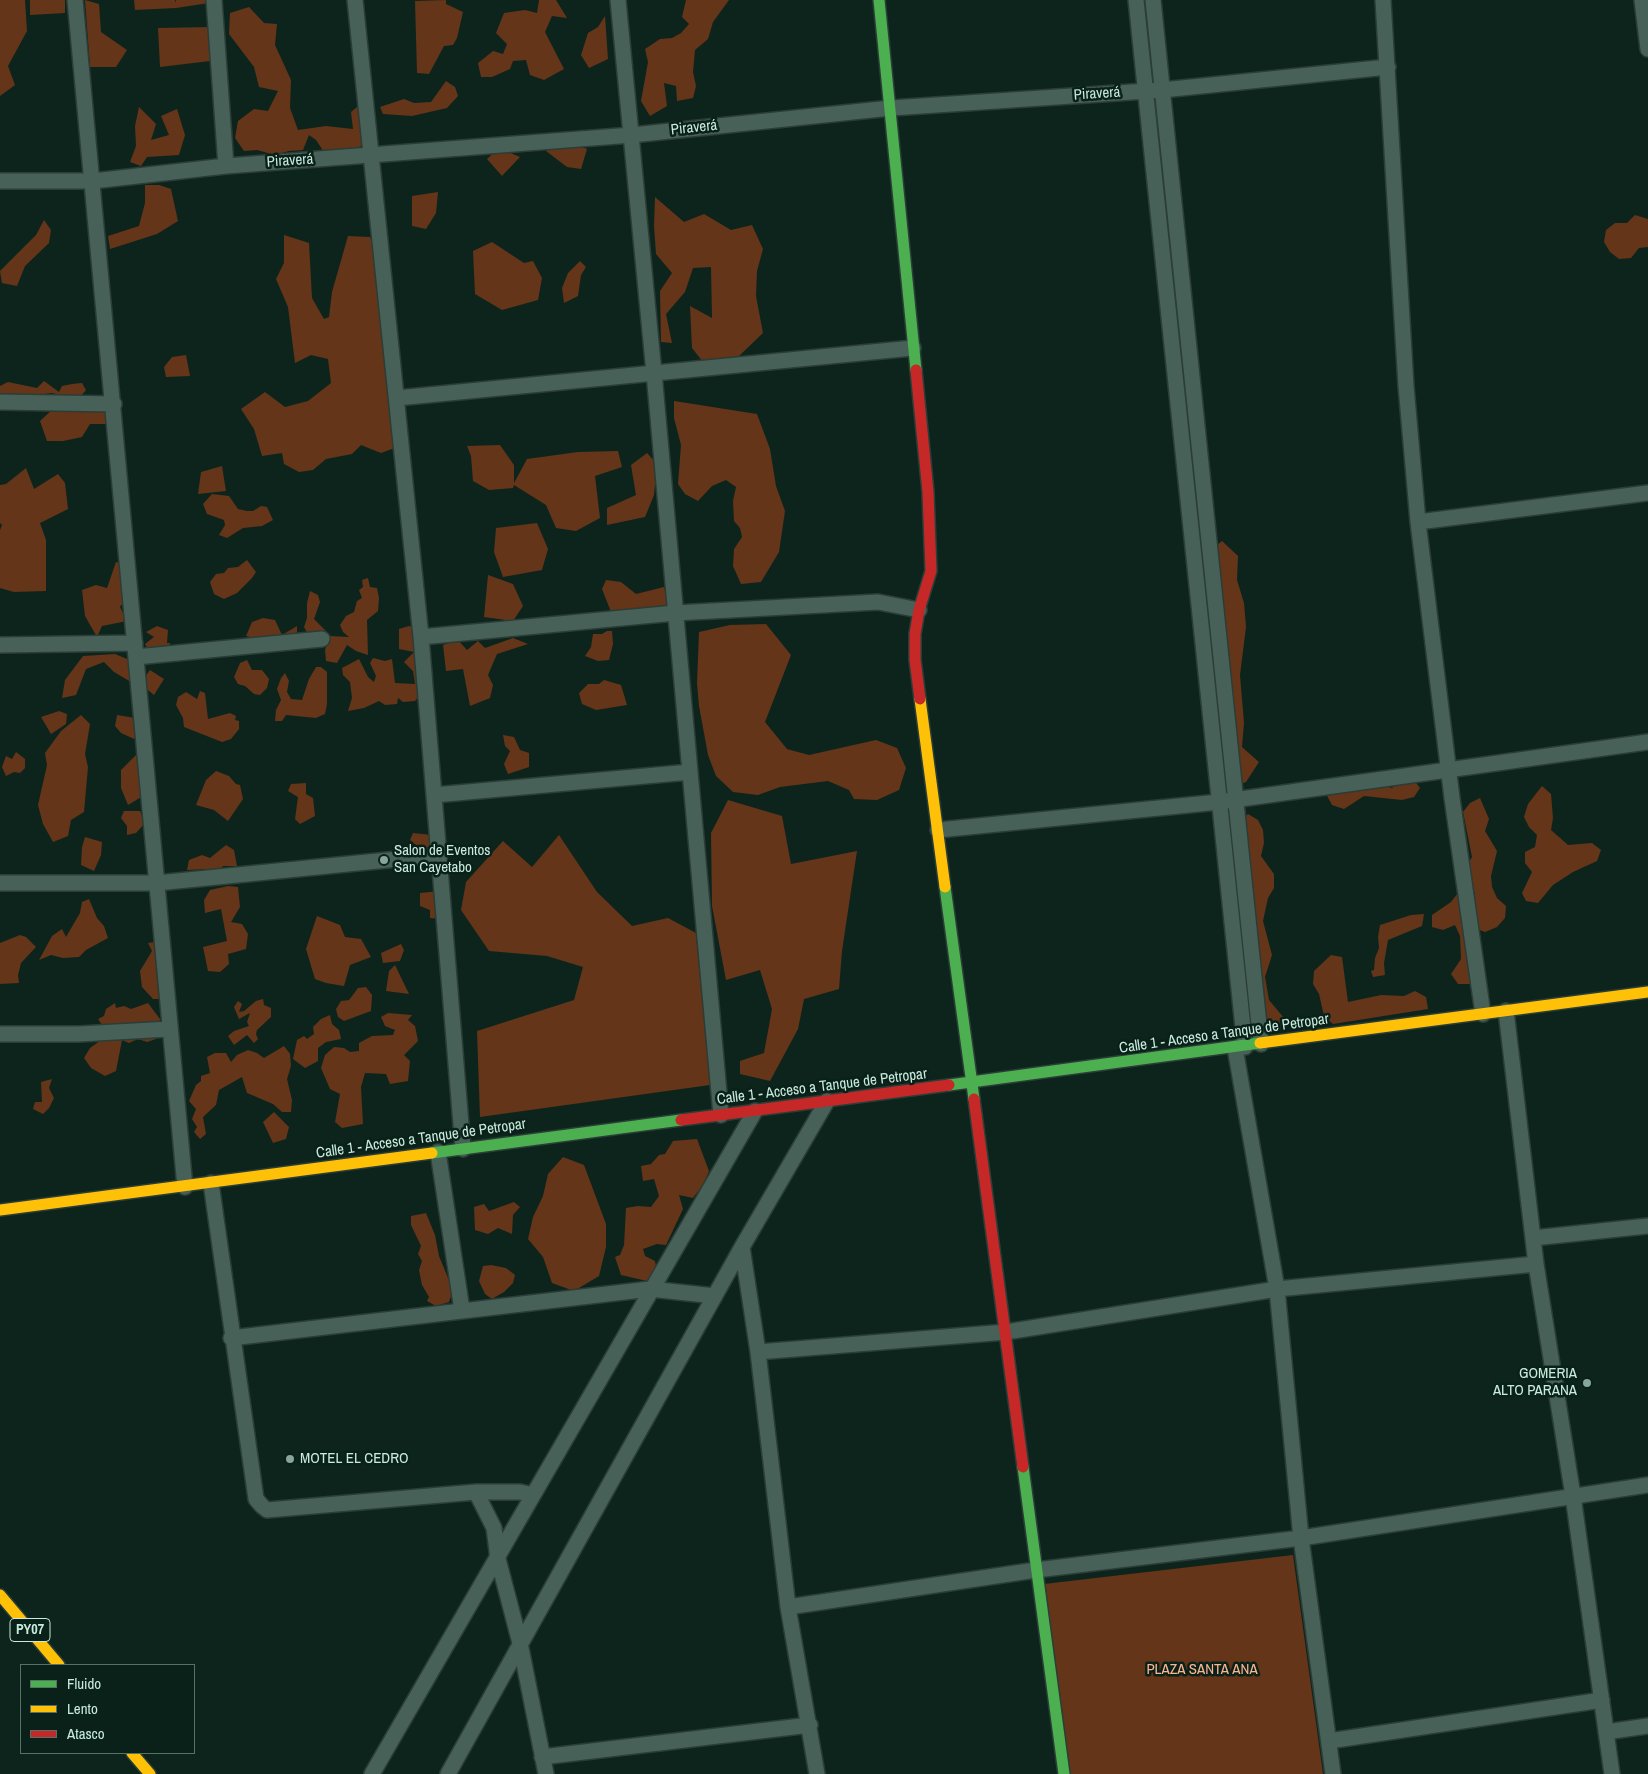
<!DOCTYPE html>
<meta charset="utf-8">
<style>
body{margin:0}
#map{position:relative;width:1648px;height:1774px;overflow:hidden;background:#0d241d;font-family:"Archivo Narrow",sans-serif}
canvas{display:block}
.legend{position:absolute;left:20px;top:1664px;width:175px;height:90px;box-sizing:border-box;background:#0a2119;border:1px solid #567267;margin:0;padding:6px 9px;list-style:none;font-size:15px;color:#c8ebdd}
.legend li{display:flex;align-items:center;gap:10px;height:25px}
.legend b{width:25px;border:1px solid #567267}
</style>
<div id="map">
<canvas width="1648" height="1774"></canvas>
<ul class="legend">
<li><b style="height:6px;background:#4caf50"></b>Fluido</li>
<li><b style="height:6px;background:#ffc107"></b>Lento</li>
<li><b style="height:6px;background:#c62828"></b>Atasco</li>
</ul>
</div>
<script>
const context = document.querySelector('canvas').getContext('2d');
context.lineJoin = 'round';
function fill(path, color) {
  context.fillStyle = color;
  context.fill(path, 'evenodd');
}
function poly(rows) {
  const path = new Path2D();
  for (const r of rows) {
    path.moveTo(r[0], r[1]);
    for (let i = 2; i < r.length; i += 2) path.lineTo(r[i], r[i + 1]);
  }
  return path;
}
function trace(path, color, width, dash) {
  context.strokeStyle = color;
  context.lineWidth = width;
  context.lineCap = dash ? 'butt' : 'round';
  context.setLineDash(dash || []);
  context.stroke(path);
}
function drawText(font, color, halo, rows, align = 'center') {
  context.font = font + ' "Archivo Narrow",sans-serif';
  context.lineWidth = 5;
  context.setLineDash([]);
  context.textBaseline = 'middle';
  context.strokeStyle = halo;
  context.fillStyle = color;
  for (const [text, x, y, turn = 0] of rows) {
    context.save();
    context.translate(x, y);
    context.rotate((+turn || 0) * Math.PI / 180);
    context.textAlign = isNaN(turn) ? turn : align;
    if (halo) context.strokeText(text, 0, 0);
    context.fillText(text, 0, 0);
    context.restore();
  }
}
fill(poly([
 [0,0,25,0,27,31,8,66,15,85,0,96],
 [30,0,65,0,65,13,30,15],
 [85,0,99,4,101,32,127,50,116,67,90,67],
 [134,0,175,0,176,3,176,0,209,0,209,3,176,8,135,10],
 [446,0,446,4,463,12,457,38,453,45,444,46,429,74,417,73,415,1],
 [539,0,556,0,567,18,552,16,545,32,564,69,544,80,530,75,526,60,513,61,510,69,492,77,481,77,478,63,493,51,503,54,507,44,496,33,504,13,525,10,537,13],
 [686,0,729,0,713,22,708,39,695,50,693,72,696,86,693,98,677,101,676,86,664,83,667,106,650,116,641,101,648,62,645,49,660,39,672,38,681,33,689,24,682,17],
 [249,7,264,23,277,24,275,45,291,80,290,108,298,130,326,126,353,129,351,112,362,103,366,145,344,151,324,152,316,140,309,135,303,150,289,151,275,155,257,150,244,151,235,138,238,121,254,109,268,111,278,91,259,87,254,67,229,34,230,13],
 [605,16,608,59,589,68,581,55,588,33,598,27],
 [212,27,210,61,160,67,158,28],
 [446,81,455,87,458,96,447,108,412,116,383,114,380,107,404,99,414,103,431,102],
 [139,107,156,124,151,140,169,135,161,116,177,109,185,135,179,155,147,157,141,166,130,162,136,146,135,126],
 [561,140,587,149,581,169,567,167,546,151],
 [499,148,520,157,502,176,487,159],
 [145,185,159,185,171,189,178,221,157,234,110,249,108,236,139,226,145,203],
 [438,192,436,213,426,229,412,226,412,196],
 [655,197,684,222,704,214,731,230,752,225,763,249,757,271,756,296,763,333,738,357,707,367,692,348,690,306,712,318,711,267,693,268,685,292,666,314,672,343,661,342,660,291,672,273,656,254,654,226],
 [1635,215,1648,219,1648,247,1639,248,1631,258,1619,259,1610,252,1604,242,1606,230,1615,223,1627,223],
 [44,220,51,230,49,243,25,266,17,286,2,283,0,271,36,235],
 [284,235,309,243,312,298,324,319,329,317,332,292,348,236,370,237,383,267,376,288,390,353,400,446,381,453,361,445,352,454,326,459,313,470,299,472,284,464,282,453,262,456,254,429,241,409,265,392,285,407,308,401,331,383,328,359,311,355,295,363,288,307,276,279,284,263],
 [492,242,524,263,533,261,542,278,538,300,502,310,475,294,473,251],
 [580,261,586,267,581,275,578,296,564,303,562,288,568,273],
 [186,355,190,376,166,377,164,367,172,357],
 [44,381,59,392,62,386,72,384,82,383,86,390,81,396,67,397,52,393,36,395,0,395,0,386,8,382,37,388],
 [674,401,757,414,770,449,776,486,785,511,779,552,761,582,741,584,733,566,734,549,742,537,740,528,734,521,733,501,736,487,726,480,712,486,698,501,685,494,678,484,681,445,674,418],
 [54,408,104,408,109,424,90,424,82,437,63,441,47,441,40,421],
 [500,445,514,465,514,483,527,459,578,452,618,451,622,467,595,476,600,518,576,531,556,528,546,505,514,485,513,488,489,490,473,481,471,456,467,446],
 [647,453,657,464,654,495,645,517,607,525,607,508,636,495,631,465],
 [222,466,226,491,198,494,201,472],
 [26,468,34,489,58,474,65,483,68,509,40,523,46,540,46,591,14,592,0,588,0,530,2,525,0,523,0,485,6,484],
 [212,494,229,496,238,509,247,511,253,511,261,506,267,507,273,520,262,526,243,528,227,538,219,535,225,525,224,520,207,514,203,504],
 [537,523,548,549,542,570,503,577,494,552,496,528],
 [1222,541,1238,556,1237,580,1244,603,1246,627,1240,675,1244,723,1242,747,1259,762,1246,782,1224,791,1210,684,1214,662,1200,644,1212,599,1199,579,1204,556],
 [247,560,256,572,252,578,237,593,224,599,214,594,210,582,216,574,224,573,228,568,238,567],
 [116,562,124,564,126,598,120,607,127,621,102,626,97,637,85,616,82,590,96,585,107,588],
 [488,575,513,584,523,606,513,621,484,617],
 [368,578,370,587,377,588,379,598,378,611,367,620,368,655,356,651,347,645,337,663,326,661,325,650,330,636,349,637,343,632,340,625,346,616,354,612,357,601,362,598,359,590,363,587,362,580],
 [606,580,621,582,636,594,664,587,670,604,637,612,611,612,602,589],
 [310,591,318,595,320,602,314,619,326,631,323,633,308,634,304,627,307,618,307,603],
 [263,618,275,620,282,635,297,626,297,636,267,641,246,636,252,622],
 [766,624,791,655,765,722,787,749,809,755,876,740,897,748,906,768,899,790,877,800,854,799,849,790,828,781,780,787,758,795,733,792,716,776,708,755,699,706,697,683,699,632,730,625],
 [157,626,168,630,167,643,170,643,168,652,149,651,145,644,154,637,146,632],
 [409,626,417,628,423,691,415,701,403,702,398,698,397,704,385,705,379,701,364,708,348,711,352,698,350,682,343,675,342,668,359,659,368,677,374,682,376,676,370,663,373,658,385,661,392,659,395,683,415,684,413,671,404,662,414,652,399,649,399,629],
 [607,631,612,631,613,644,609,660,598,661,585,656,591,647,593,634,602,634],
 [513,638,528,644,497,654,488,675,493,685,490,698,470,706,463,669,446,671,443,645,458,640,467,650,478,641,485,648],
 [115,654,132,661,131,682,114,672,104,662,86,669,76,695,62,698,65,680,83,656],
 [247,660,252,670,262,670,269,679,267,688,260,695,254,694,245,686,238,684,234,677,240,663],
 [316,667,321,667,327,672,327,704,325,714,316,718,286,715,282,721,275,721,276,710,281,700,277,689,281,678,285,673,289,681,287,692,291,699,302,700,309,679],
 [150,670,164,679,154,695,144,687,145,677],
 [604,680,621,685,627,705,596,710,582,704,579,693,588,684,599,684],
 [200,691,205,693,208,719,230,713,236,716,235,720,239,721,239,729,231,739,222,742,184,727,183,718,176,705,178,697,186,692,197,699],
 [59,711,67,714,66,724,51,734,41,717],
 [81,715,90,724,85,754,88,767,84,812,71,820,68,836,53,842,43,824,38,805,47,765,45,753,61,731],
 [117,715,135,718,140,730,134,739,121,733,115,726],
 [503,735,514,737,520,750,529,753,529,767,508,774,504,764,510,751,505,746],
 [16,752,25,759,25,768,20,773,14,772,6,776,2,767,6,756,12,759],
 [138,753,143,796,128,805,121,788,121,770],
 [216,771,229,776,236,784,240,785,243,799,228,821,214,810,196,805,206,780],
 [1413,779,1420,788,1414,797,1402,800,1364,796,1344,809,1332,805,1326,794,1336,789,1359,790,1381,785,1392,788,1400,780],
 [306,783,306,794,313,798,315,816,300,824,295,819,298,797,288,791,291,784],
 [1542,786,1551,794,1553,818,1551,830,1568,845,1592,843,1601,850,1597,861,1573,872,1553,885,1538,903,1526,901,1522,893,1532,872,1525,863,1525,852,1535,847,1537,835,1529,827,1524,817,1528,804],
 [1480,798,1489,819,1485,831,1497,851,1491,876,1492,887,1497,898,1506,906,1505,918,1497,927,1485,932,1477,929,1476,975,1470,984,1458,984,1451,974,1461,959,1460,936,1455,925,1443,930,1432,927,1432,915,1451,902,1458,893,1469,897,1473,906,1475,893,1465,886,1461,876,1472,857,1463,812,1470,803],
 [728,800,782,816,791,864,857,851,842,951,839,989,804,999,798,1029,770,1081,740,1074,740,1061,764,1053,772,1009,760,970,726,980,712,906,711,833],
 [124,811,140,811,145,823,136,833,127,835,127,826,121,818],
 [1248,814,1258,820,1263,830,1264,843,1261,856,1274,874,1274,888,1268,898,1263,921,1272,955,1265,977,1269,1000,1284,1018,1280,1031,1258,1026,1250,1017,1246,1006,1249,982,1238,937,1243,927,1237,905,1236,892,1229,883,1231,872,1238,862,1231,828],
 [413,833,432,835,434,845,422,850,410,840],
 [559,835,597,892,632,926,668,918,696,933,710,1085,480,1117,477,1031,574,1000,583,967,547,956,489,951,461,910,466,882,503,841,532,867],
 [85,837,102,842,101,855,94,871,81,865,82,847],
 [226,845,234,850,237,866,223,866,219,872,208,869,187,870,189,860,202,855,210,858],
 [228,886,238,887,240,907,231,922,242,924,248,934,246,949,228,954,229,964,220,972,208,971,203,947,227,941,221,909,205,913,204,900,210,890],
 [440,891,442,919,430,918,430,910,420,906,420,893],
 [89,899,97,918,104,926,108,938,86,950,79,957,63,958,51,955,39,960,52,936,62,929,66,937,80,913,82,902],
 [1424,914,1422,926,1388,940,1384,963,1385,975,1373,977,1371,971,1374,970,1375,958,1379,948,1378,937,1380,925,1411,915],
 [317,916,340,925,345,937,361,939,371,957,350,965,344,986,326,983,315,979,306,949],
 [20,935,26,937,36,947,21,963,18,975,19,983,0,984,0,943],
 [155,942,158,961,156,973,162,977,161,999,153,999,142,987,140,971,152,951,148,943],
 [401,944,404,950,400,961,383,963,381,953],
 [1331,955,1342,957,1348,1002,1381,995,1404,996,1415,991,1426,997,1428,1009,1333,1024,1324,1016,1319,994,1313,984,1314,971],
 [395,965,409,994,386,991,389,971],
 [366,987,372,995,371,1011,344,1021,338,1017,336,1009,341,1001,349,1000,358,988],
 [263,999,264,1005,271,1008,271,1017,257,1030,256,1034,258,1039,254,1043,247,1035,234,1045,228,1036,234,1031,249,1026,247,1022,250,1013,239,1019,234,1007,238,1001,242,1004,239,1012,244,1011,256,1001],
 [115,1003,116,1008,124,1006,131,1009,148,1003,160,1019,159,1030,156,1039,147,1042,138,1039,129,1043,122,1040,116,1071,105,1076,91,1068,84,1058,90,1048,104,1038,99,1031,102,1025,98,1019,104,1016,106,1009],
 [388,1013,412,1015,408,1020,415,1026,418,1041,404,1055,410,1061,408,1081,390,1084,386,1074,365,1073,361,1087,363,1124,342,1128,335,1122,340,1094,330,1089,321,1068,325,1055,334,1047,344,1048,350,1052,359,1051,359,1043,372,1036,393,1035,395,1030,385,1026,381,1017],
 [330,1015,332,1024,339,1030,341,1039,326,1042,318,1048,318,1061,305,1068,293,1059,297,1040,304,1036,307,1039,314,1034,313,1027,321,1019],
 [284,1046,290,1054,291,1066,287,1079,292,1100,291,1112,282,1112,273,1104,247,1093,242,1077,219,1090,216,1105,203,1117,206,1134,200,1139,194,1132,197,1127,192,1119,196,1109,189,1101,196,1085,201,1081,201,1076,210,1073,207,1057,215,1053,226,1053,231,1062,237,1055,248,1050,257,1053,264,1058],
 [52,1079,49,1088,54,1098,49,1108,43,1114,33,1109,35,1102,42,1102,41,1082],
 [274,1112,289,1127,286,1139,273,1143,263,1122],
 [697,1139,709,1171,703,1185,693,1198,679,1195,683,1209,666,1245,657,1244,643,1249,645,1256,655,1261,657,1271,647,1281,621,1275,615,1257,620,1255,624,1245,626,1208,638,1206,651,1207,659,1196,654,1179,643,1181,641,1166,651,1164,659,1155,665,1154,673,1141],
 [563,1157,584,1165,606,1224,606,1247,599,1276,574,1291,552,1283,543,1257,528,1239,533,1217,543,1196,548,1174],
 [514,1202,520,1207,513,1215,512,1234,498,1228,488,1234,475,1230,474,1207,484,1204,489,1211],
 [426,1213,435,1235,439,1256,453,1290,449,1302,436,1306,427,1301,429,1297,422,1285,419,1270,422,1261,418,1254,421,1246,411,1225,411,1216],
 [491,1265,506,1268,515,1275,513,1283,504,1292,492,1299,485,1294,479,1281,483,1266],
 [1293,1555,1323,1774,1070,1774,1044,1584]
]), '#643518');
const street = poly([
 [75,0,185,1187],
 [214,0,226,166],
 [355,0,421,637,463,1149],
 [618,0,654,373,721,1115],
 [1136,0,1245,1047],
 [1153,0,1261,1044],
 [1383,0,1406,386,1418,522,1452,798,1483,1014],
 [1642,0,1648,49],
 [0,181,93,181,226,166,632,135,891,108,1162,90,1388,67],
 [397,398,913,348],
 [0,402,114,404],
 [1418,522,1648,493],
 [421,637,675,613,878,602,919,610],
 [0,645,135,643],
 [136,657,322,639],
 [434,795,690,772],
 [938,830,1219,802,1648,742],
 [0,883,157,883,438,855],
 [1506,1011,1536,1264,1573,1496,1612,1774],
 [0,1034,79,1034,170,1029],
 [1235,1048,1277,1289,1301,1538,1333,1774],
 [438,1152,462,1310],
 [211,1183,256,1499,262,1506,267,1510,476,1492,520,1492,533,1495],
 [1533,1238,1648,1226],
 [742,1247,758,1352,788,1607,817,1774],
 [231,1338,650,1289,715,1296],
 [758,1352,1006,1332,1277,1289,1536,1264],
 [476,1492,494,1528,498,1559,520,1643,546,1774],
 [788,1607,1036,1570,1301,1538,1648,1485],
 [1606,1732,1648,1726],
 [1329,1741,1602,1700],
 [542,1757,810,1725],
 [372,1774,755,1111],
 [448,1774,742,1247,827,1101]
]);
const fast = poly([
 [879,0,916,370],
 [945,887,974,1099],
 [949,1085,1260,1043],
 [432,1153,681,1120],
 [1023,1467,1064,1774]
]);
const slow = poly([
 [920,699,945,887],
 [1260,1043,1648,992],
 [0,1210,432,1153],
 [0,1595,59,1665],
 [132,1753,150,1774]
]);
const jam = poly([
 [916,370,928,492,931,571,919,610,915,634,915,660,920,699],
 [974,1099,1023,1467],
 [681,1120,949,1085]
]);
trace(street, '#2b3d37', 18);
trace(fast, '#2b3d37', 14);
trace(slow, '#2b3d37', 14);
trace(jam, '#2b3d37', 14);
trace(street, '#476058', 15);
trace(fast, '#4caf50', 11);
trace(slow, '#ffc107', 11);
trace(jam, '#c62828', 11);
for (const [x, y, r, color] of [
 [384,860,5,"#87a59a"],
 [1587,1383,5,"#87a59a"],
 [290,1459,5,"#87a59a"]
]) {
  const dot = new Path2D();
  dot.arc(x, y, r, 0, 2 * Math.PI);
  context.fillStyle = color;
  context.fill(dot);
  trace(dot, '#0a2119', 2);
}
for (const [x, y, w] of [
 [30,1630,40]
]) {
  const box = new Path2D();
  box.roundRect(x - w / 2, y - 11.5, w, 23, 4);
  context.fillStyle = '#0a2119';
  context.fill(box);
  trace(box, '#c8ebdd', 1);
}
drawText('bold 14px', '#c8ebdd', null, [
 ["PY07",30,1630]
]);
drawText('15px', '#c8ebdd', '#0a2119', [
 ["Piraverá",1097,94,-4],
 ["Piraverá",694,128,-6],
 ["Piraverá",290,161,-4],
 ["Calle 1 - Acceso a Tanque de Petropar",1224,1034,-8],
 ["Calle 1 - Acceso a Tanque de Petropar",822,1087,-7],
 ["Calle 1 - Acceso a Tanque de Petropar",421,1139,-8]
]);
drawText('15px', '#c8ebdd', '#0a2119', [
 ["Salon de Eventos",394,851],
 ["San Cayetabo",394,868],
 ["GOMERIA",1577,1374,"right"],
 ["ALTO PARANA",1577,1391,"right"],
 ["MOTEL EL CEDRO",300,1459]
], 'left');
drawText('15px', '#f9b491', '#0a2119', [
 ["PLAZA SANTA ANA",1202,1670]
]);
</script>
